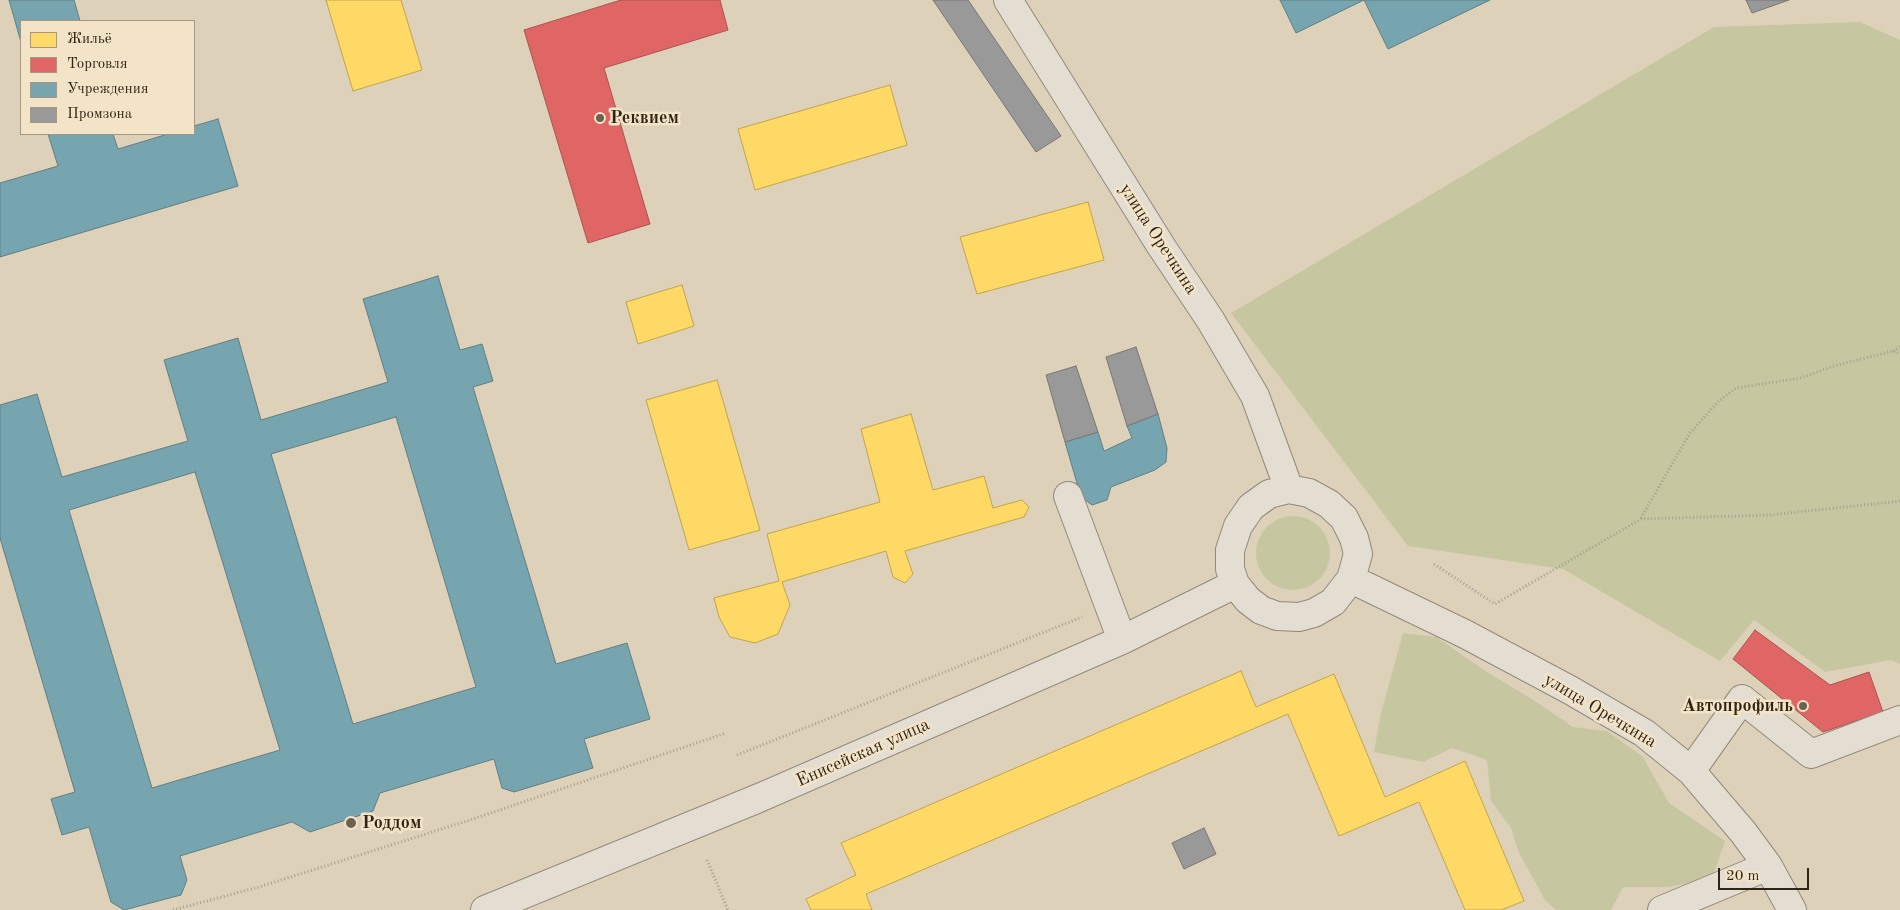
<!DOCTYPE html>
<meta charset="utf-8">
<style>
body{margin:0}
#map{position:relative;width:1900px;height:910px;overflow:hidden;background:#ded1b9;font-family:"Old Standard TT",serif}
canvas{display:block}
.legend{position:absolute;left:20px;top:20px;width:175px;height:115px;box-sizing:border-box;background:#f3e4c8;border:1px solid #a59781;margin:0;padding:6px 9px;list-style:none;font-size:15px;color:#302417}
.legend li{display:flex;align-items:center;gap:10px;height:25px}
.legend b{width:25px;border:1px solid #a59781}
.scale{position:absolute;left:1718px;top:868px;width:91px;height:22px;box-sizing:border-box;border:2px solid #302417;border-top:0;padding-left:6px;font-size:15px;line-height:18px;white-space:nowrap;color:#302417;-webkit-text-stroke:4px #f3e4c8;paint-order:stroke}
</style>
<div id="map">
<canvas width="1900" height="910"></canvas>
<ul class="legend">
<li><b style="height:14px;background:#ffd966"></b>Жильё</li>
<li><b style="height:14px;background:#e06666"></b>Торговля</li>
<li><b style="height:14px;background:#76a5af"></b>Учреждения</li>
<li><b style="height:14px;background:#999"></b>Промзона</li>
</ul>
<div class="scale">20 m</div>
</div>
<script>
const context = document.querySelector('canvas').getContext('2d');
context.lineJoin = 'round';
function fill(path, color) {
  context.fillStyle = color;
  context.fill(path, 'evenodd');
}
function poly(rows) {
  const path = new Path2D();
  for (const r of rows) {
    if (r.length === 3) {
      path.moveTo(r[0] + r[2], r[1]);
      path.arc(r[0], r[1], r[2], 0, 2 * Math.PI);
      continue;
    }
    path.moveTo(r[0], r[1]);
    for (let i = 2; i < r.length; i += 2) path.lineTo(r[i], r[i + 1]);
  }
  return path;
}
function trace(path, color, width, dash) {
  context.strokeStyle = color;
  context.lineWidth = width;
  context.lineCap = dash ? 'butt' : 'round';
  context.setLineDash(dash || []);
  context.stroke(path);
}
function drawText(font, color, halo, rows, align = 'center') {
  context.font = font + ' "Old Standard TT",serif';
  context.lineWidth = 5;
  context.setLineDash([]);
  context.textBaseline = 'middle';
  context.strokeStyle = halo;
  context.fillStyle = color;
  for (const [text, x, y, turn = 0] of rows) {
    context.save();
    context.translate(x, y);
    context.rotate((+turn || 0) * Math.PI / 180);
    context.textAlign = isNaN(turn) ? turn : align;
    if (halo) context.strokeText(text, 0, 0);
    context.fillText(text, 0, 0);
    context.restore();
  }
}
fill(poly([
 [1860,22,1900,40,1900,664,1891,660,1825,672,1754,620,1720,661,1563,569,1408,546,1231,313,1714,27],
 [1293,553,37],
 [1403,633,1436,637,1487,672,1535,701,1573,727,1607,731,1643,757,1669,803,1725,841,1712,879,1668,887,1623,887,1611,910,1556,910,1545,900,1519,853,1511,828,1491,801,1487,760,1452,748,1423,762,1374,752,1380,717]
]), '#c6c7a0');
const homes = poly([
 [326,0,401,0,422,70,353,91,326,0],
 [890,85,907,145,755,190,738,129,890,85],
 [1088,202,1104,260,977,294,960,237,1088,202],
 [682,285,694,326,638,344,626,302,682,285],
 [717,380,760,530,689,550,646,400,717,380],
 [911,414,933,490,984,476,993,508,1022,500,1029,507,1024,517,905,551,913,574,905,583,893,577,886,551,782,582,790,605,778,634,755,643,730,637,719,617,714,598,779,581,767,534,880,502,861,429,911,414],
 [1241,671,1256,707,1334,674,1385,797,1465,761,1524,901,1501,910,1465,910,1419,802,1339,836,1288,714,866,894,872,910,811,910,806,899,856,875,841,843,1241,671]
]);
fill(homes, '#ffd966');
trace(homes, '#c1a34e', 1);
const shops = poly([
 [621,0,720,0,728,30,604,68,650,224,588,243,524,30,621,0],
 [1755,630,1830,685,1869,672,1883,712,1823,732,1733,659,1755,630]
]);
fill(shops, '#e06666');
trace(shops, '#ab524e', 1);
const public = poly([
 [9,0,74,0,80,21,21,21,21,42,9,0],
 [1280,0,1364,0,1296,33,1280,0],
 [1364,0,1490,0,1388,49,1364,0],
 [218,119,238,186,0,257,0,183,58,166,48,134,113,134,118,149,168,134,194,134,194,126,218,119],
 [438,276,460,350,482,344,493,381,473,387,556,664,627,643,650,719,584,739,593,768,514,792,502,788,494,759,380,793,373,811,310,832,292,822,180,856,187,880,181,895,124,910,111,902,89,827,62,835,51,799,75,792,0,538,0,405,37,394,62,477,188,441,164,360,238,338,261,420,388,382,363,299,438,276],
 [396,417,476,687,353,724,271,454,396,417],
 [195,472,280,750,152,788,69,510,195,472],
 [1158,414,1167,448,1166,462,1155,470,1111,487,1107,500,1092,505,1081,497,1065,442,1098,432,1104,451,1132,438,1127,426,1158,414]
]);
fill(public, '#76a5af');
trace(public, '#617e81', 1);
const industry = poly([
 [933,0,968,0,1061,136,1036,152,933,0],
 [1746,0,1789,0,1752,13,1746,0],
 [1136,347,1158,414,1127,426,1106,357,1136,347],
 [1076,366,1098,432,1065,442,1046,375,1076,366],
 [1204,828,1216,854,1184,869,1172,843,1204,828]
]);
fill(industry, '#999');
trace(industry, '#7a7672', 1);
const minor = poly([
 [1008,0,1161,246,1211,321,1255,396,1289,489],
 [1289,489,1309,493,1329,504,1344,518,1354,538,1358,554,1351,579,1333,602,1314,613,1299,617,1277,616,1261,610,1248,600,1235,584,1230,569,1230,550,1238,526,1251,507,1269,494,1289,489],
 [1068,496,1122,640],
 [1351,579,1465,634,1570,690,1644,733,1691,771,1743,832,1768,866,1792,910],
 [1691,771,1742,699,1811,754,1900,720],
 [485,910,759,798,1122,640,1235,584],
 [1662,910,1768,866]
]);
trace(minor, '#92897a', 30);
trace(poly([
 [1893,351,1900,347],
 [1641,518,1690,433,1718,402,1736,388,1800,378,1834,366,1893,351,1900,354],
 [1434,564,1495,604,1641,519,1771,515,1900,501],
 [737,755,1082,617],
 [707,860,728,910],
 [173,910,259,887,473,819,726,733]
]), '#a39d94', 3, [1, 2.5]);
trace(minor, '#e4ded2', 28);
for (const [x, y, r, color] of [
 [600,118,5,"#6d6150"],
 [1803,706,5,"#6d6150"],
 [351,823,6,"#6d6150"]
]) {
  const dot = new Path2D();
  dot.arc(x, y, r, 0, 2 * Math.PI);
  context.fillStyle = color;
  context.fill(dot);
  trace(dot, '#f3e4c8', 2);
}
drawText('bold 18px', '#302417', '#f3e4c8', [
 ["Реквием",610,118],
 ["Автопрофиль",1793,706,"right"],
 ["Роддом",362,823]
], 'left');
drawText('18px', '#302417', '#f3e4c8', [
 ["улица Оречкина",1158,239,57],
 ["улица Оречкина",1600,711,31],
 ["Енисейская улица",863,753,-24]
]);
</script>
